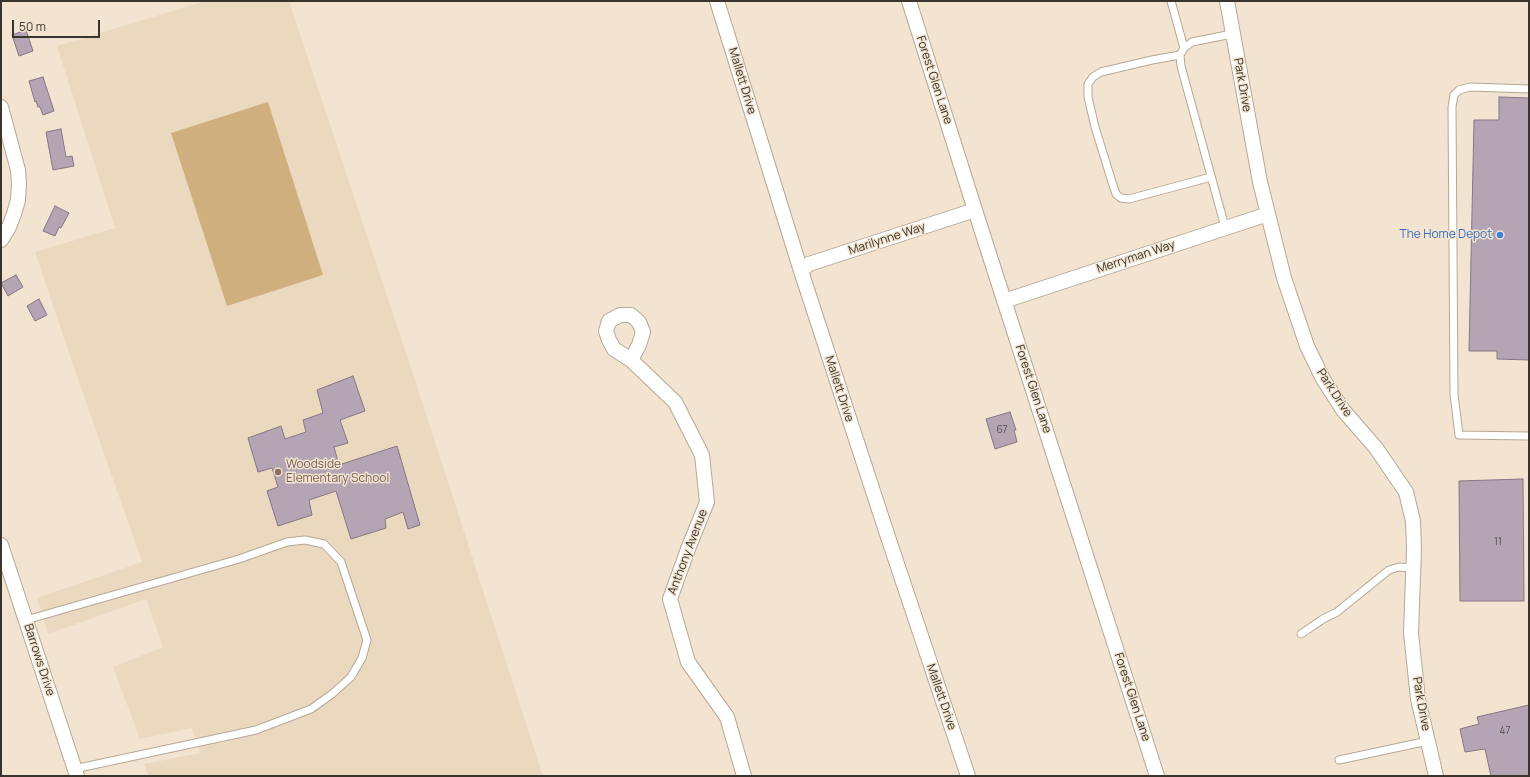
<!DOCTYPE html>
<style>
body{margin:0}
#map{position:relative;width:1530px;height:777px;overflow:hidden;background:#f2e4d0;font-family:Manrope,sans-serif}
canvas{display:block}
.frame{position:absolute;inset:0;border:2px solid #39342c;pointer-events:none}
.scale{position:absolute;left:12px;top:20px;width:88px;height:18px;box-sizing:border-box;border:2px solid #39342c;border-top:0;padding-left:5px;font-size:12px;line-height:14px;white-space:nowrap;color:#39342c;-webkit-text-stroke:3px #f2e4d0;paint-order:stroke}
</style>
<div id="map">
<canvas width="1530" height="777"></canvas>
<div class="frame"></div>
<div class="scale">50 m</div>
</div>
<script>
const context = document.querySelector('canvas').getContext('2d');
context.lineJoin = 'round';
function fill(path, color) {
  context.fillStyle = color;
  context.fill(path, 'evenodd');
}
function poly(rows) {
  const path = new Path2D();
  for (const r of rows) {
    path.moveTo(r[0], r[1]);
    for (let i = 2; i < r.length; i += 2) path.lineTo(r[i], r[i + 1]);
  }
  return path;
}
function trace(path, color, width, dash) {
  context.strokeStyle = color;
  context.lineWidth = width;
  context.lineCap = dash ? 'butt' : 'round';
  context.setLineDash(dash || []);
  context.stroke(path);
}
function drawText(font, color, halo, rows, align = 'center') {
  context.font = font + ' Manrope,sans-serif';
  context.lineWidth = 3;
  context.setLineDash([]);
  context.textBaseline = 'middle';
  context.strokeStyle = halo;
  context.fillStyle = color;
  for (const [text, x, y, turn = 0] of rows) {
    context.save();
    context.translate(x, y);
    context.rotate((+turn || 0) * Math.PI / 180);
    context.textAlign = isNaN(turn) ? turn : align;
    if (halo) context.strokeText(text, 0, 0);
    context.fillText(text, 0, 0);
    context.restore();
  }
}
fill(poly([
 [206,1,289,1,416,383,543,776,148,776,144,764,200,753,192,728,140,739,113,667,163,647,146,599,48,634,37,598,142,562,72,362,35,252,115,228,57,46]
]), '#ebd9bf');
fill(poly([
 [268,102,323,275,227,306,171,133]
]), '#d0af7f');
const building = poly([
 [26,30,33,51,19,56,12,35,26,30],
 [43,77,54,111,43,115,40,107,38,107,36,101,35,102,29,81,43,77],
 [1499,97,1529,98,1529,360,1497,359,1497,351,1469,351,1474,120,1499,120,1499,97],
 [61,129,66,157,72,156,74,166,53,170,46,132,61,129],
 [55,206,69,213,61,228,59,227,55,236,43,231,55,206],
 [16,275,23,287,8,296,1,283,16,275],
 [39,299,47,315,35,321,27,306,39,299],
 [353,376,365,411,340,420,348,443,334,447,339,465,397,446,420,525,408,529,403,512,385,519,386,528,351,539,336,491,309,500,312,515,278,526,267,491,278,487,272,468,258,472,248,438,281,426,285,439,306,432,303,420,323,413,317,390,353,376],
 [1010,412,1016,430,1014,430,1017,442,995,449,986,419,1010,412],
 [1523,479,1524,601,1460,601,1459,481,1523,479],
 [1529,705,1529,776,1491,776,1485,749,1465,752,1460,729,1479,724,1477,717,1529,705]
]);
fill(building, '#b4a4b4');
trace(building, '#867686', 1);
const service = poly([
 [1171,1,1184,48],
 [1180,55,1152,60,1101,72,1093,77,1088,84,1088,97,1095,127,1112,182,1116,194,1121,198,1129,199,1211,177],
 [1529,89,1470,87,1459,90,1454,95,1452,107,1454,394,1459,435,1529,436],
 [1225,227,1181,66,1180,55,1184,48,1192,42,1232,34],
 [26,620,239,559,287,542,305,540,324,544,341,562,367,640,362,658,351,677,332,694,311,709,256,730,74,769],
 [1301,634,1323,619,1337,612,1389,570,1399,567,1414,568],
 [1339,760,1428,741]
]);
const minor = poly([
 [717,1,801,271,888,537,968,776],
 [909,1,975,210,1157,776],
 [1227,1,1260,182,1284,278,1307,346,1323,379,1343,410,1376,448,1406,492,1413,521,1414,549,1411,633,1418,699,1436,776],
 [1,107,18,170,19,184,18,200,14,214,9,227,1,240],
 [801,271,809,264,975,210],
 [1004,301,1268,214],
 [631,360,639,345,643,332,639,322,631,315,620,315,609,321,606,331,609,340,614,349,631,360,675,402,702,455,707,502,688,549,670,599,688,662,727,717,744,776],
 [1,545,77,776]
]);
trace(service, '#b5a895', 9);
trace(minor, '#b5a895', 16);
trace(service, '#fff', 7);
trace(minor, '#fff', 14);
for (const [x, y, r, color] of [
 [1500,235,4,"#3f7fe0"],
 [278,472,4,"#8d6e63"]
]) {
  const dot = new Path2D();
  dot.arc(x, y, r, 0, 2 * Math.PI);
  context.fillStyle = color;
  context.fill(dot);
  trace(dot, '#f2e4d0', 1.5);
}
drawText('10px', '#58504e', null, [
 ["67",1002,430],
 ["11",1498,542],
 ["47",1505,731]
]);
drawText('12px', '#39342c', '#f2e4d0', [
 ["Forest Glen Lane",934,80,72],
 ["Mallett Drive",742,81,73],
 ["Park Drive",1242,85,80],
 ["Marilynne Way",887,239,-18],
 ["Merryman Way",1136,257,-18],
 ["Mallett Drive",839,389,72],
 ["Forest Glen Lane",1033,389,72],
 ["Park Drive",1334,393,57],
 ["Anthony Avenue",688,552,-69],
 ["Barrows Drive",39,660,72],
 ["Mallett Drive",941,697,71],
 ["Forest Glen Lane",1132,697,72],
 ["Park Drive",1421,704,80]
]);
drawText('12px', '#366cbe', '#f2e4d0', [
 ["The Home Depot",1492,235]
], 'right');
drawText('12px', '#785e54', '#f2e4d0', [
 ["Woodside",286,465],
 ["Elementary School",286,479]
], 'left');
</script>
